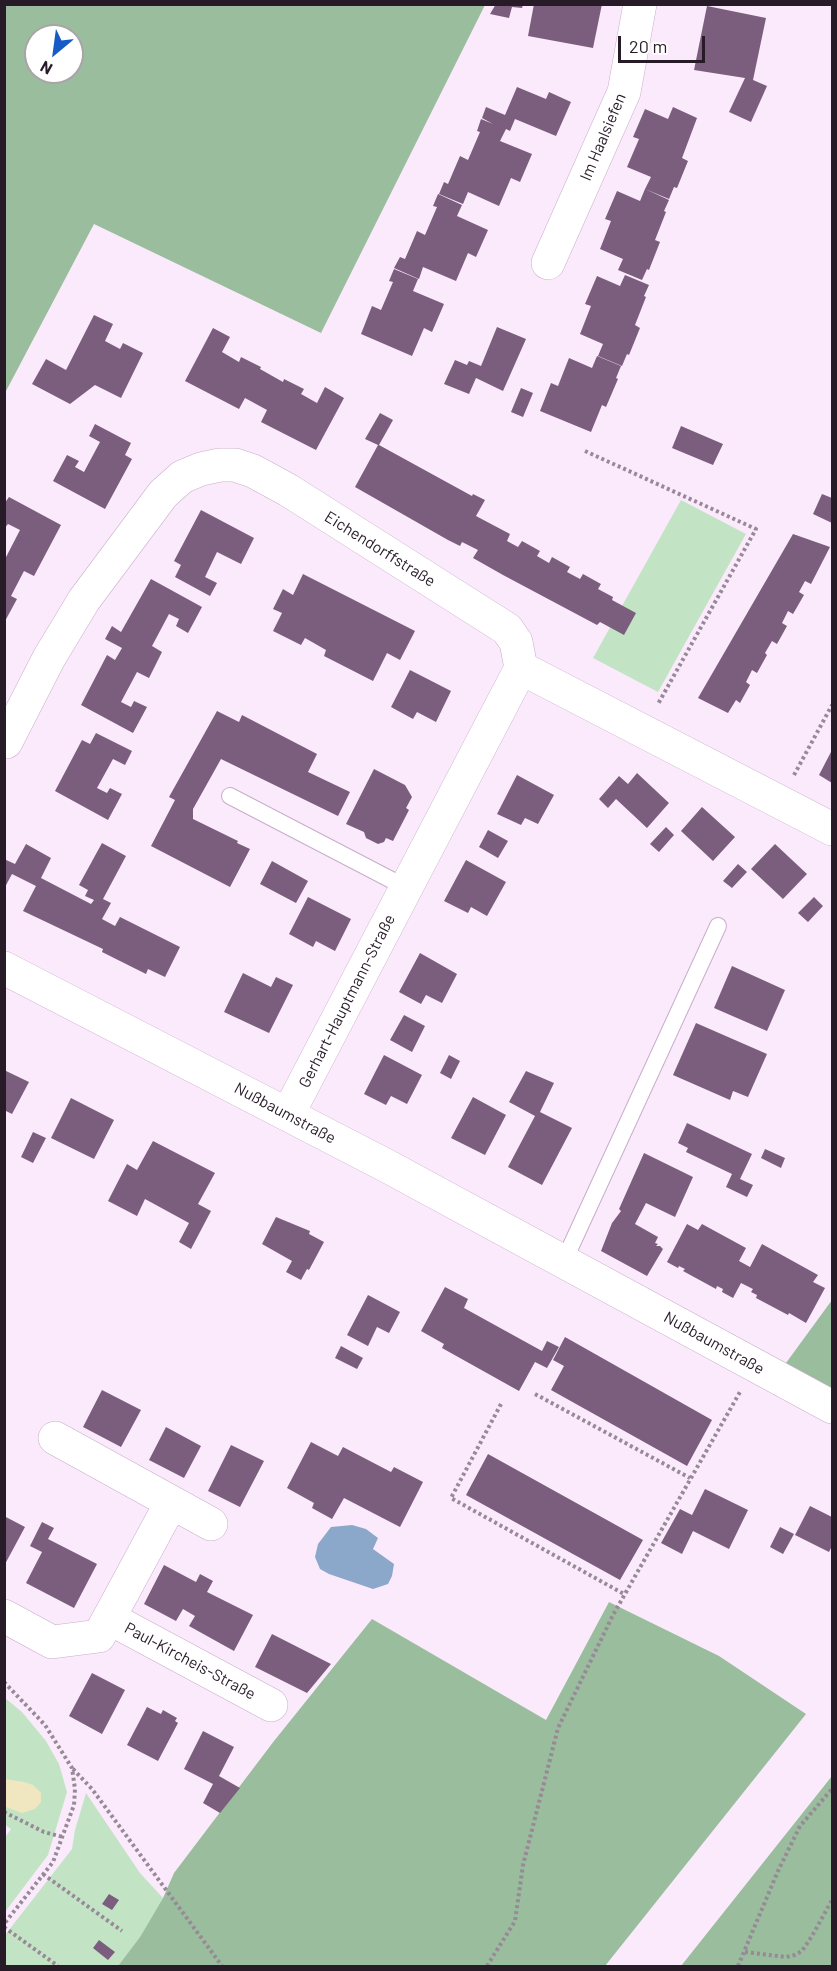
<!DOCTYPE html>
<meta charset="utf-8">
<style>
body{margin:0}
#map{position:relative;width:837px;height:1971px;overflow:hidden;background:#fbeafc;font-family:Barlow,sans-serif}
canvas{display:block}
.frame{position:absolute;inset:0;border:6px solid #261b26;pointer-events:none}
.north{position:absolute;left:24px;top:24px;width:60px;height:60px;box-sizing:border-box;background:#fff;border:2px solid #a8a4a8;border-radius:50%;rotate:209deg;font-size:16px;font-weight:700;line-height:24px;text-align:center;color:#261b26}
.north::after{content:'';display:block;margin:auto;width:21px;height:27px;background:#165bc6;clip-path:polygon(50% 0,100% 100%,50% 72%,0 100%)}
.scale{position:absolute;left:618px;top:36px;width:87px;height:27px;box-sizing:border-box;border:3px solid #261b26;border-top:0;padding-left:8px;font-size:18px;line-height:21px;white-space:nowrap;color:#261b26;-webkit-text-stroke:4px #fff;paint-order:stroke}
</style>
<div id="map">
<canvas width="837" height="1971"></canvas>
<div class="frame"></div>
<div class="north">N</div>
<div class="scale">20 m</div>
</div>
<script>
const context = document.querySelector('canvas').getContext('2d');
context.lineJoin = 'round';
function fill(path, color) {
  context.fillStyle = color;
  context.fill(path, 'evenodd');
}
function poly(rows) {
  const path = new Path2D();
  for (const r of rows) {
    path.moveTo(r[0], r[1]);
    for (let i = 2; i < r.length; i += 2) path.lineTo(r[i], r[i + 1]);
  }
  return path;
}
function trace(path, color, width, dash) {
  context.strokeStyle = color;
  context.lineWidth = width;
  context.lineCap = dash ? 'butt' : 'round';
  context.setLineDash(dash || []);
  context.stroke(path);
}
function drawText(font, color, halo, rows, align = 'center') {
  context.font = font + ' Barlow,sans-serif';
  context.lineWidth = 6;
  context.setLineDash([]);
  context.textBaseline = 'middle';
  context.strokeStyle = halo;
  context.fillStyle = color;
  for (const [text, x, y, turn = 0] of rows) {
    context.save();
    context.translate(x, y);
    context.rotate((+turn || 0) * Math.PI / 180);
    context.textAlign = isNaN(turn) ? turn : align;
    if (halo) context.strokeText(text, 0, 0);
    context.fillText(text, 0, 0);
    context.restore();
  }
}
fill(poly([
 [681,500,746,534,658,692,593,658],
 [5,1698,22,1712,46,1741,59,1764,67,1792,48,1855,5,1912,4,1839,11,1829,5,1825],
 [86,1793,140,1873,163,1898,140,1937,118,1966,5,1966,5,1935,72,1849,75,1830]
]), '#c2e4c5');
fill(poly([
 [5,4,485,4,485,5,321,333,94,224,5,393],
 [36,36,72,36,72,72,36,72],
 [832,1300,832,1388,786,1363],
 [609,1602,719,1656,806,1714,605,1966,118,1966,140,1937,163,1898,174,1873,274,1741,372,1619,546,1720],
 [832,1776,832,1966,681,1966]
]), '#99bd9d');
fill(poly([
 [5,1779,24,1782,33,1785,41,1793,41,1802,35,1809,22,1813,6,1807]
]), '#f0e7c1');
fill(poly([
 [352,1525,366,1529,378,1538,373,1549,394,1564,392,1576,388,1584,373,1589,329,1574,320,1569,315,1557,318,1544,331,1527]
]), '#8ba8ca');
fill(poly([
 [496,4,512,4,523,5,522,8,512,7,509,18,490,14],
 [534,4,602,4,593,48,528,36],
 [707,6,766,18,753,80,767,86,751,122,729,112,745,78,694,70],
 [517,87,546,99,549,92,571,102,556,136,515,119,510,131,506,129,500,141,532,154,520,182,511,178,499,206,468,192,463,204,439,194,444,182,448,184,460,156,468,160,480,132,477,131,481,119,493,124,482,118,486,107,505,115],
 [673,107,697,118,682,158,688,161,677,188,674,187,669,199,645,189,651,177,627,167,639,139,633,137,645,109,668,119],
 [645,189,669,200,664,211,666,212,655,240,660,242,649,270,647,269,642,280,618,270,623,259,600,249,611,221,605,219,617,191,640,201],
 [438,194,462,205,457,216,488,230,476,257,468,253,456,281,423,267,419,279,394,268,400,257,405,259,417,231,425,235,437,207,433,206],
 [394,269,418,279,413,291,444,304,432,332,424,328,412,356,361,334,372,306,381,310,393,282,389,281],
 [625,275,649,285,644,296,646,297,635,325,640,328,629,355,627,354,622,366,598,356,603,344,580,334,591,306,585,304,597,276,620,286],
 [94,315,113,324,105,341,120,349,123,343,143,353,121,398,95,385,70,404,32,384,46,359,66,370],
 [497,327,526,339,503,391,476,378,469,394,444,384,455,360,467,365,469,361,481,366],
 [213,328,230,337,222,352,239,362,241,357,261,367,260,369,283,382,284,379,304,389,301,394,317,403,325,387,344,398,316,450,261,422,267,410,245,398,239,409,185,381],
 [597,356,621,366,616,378,618,379,606,407,602,405,591,432,540,411,551,383,558,386,569,358,592,368],
 [521,388,533,393,523,417,511,412],
 [380,413,393,420,379,445,472,496,473,494,485,500,476,516,510,534,507,541,518,547,522,541,540,551,537,556,549,563,552,557,570,567,567,572,580,579,583,574,601,584,598,589,613,597,612,600,636,613,624,635,600,622,597,625,503,575,473,558,478,550,462,542,460,546,448,540,355,487,378,445,365,439],
 [95,424,131,443,125,455,132,459,105,509,53,481,67,455,79,461,75,467,84,472,100,442,89,436],
 [681,426,723,444,713,465,672,448],
 [822,494,832,498,832,523,813,514],
 [9,497,61,525,34,576,24,571,11,596,17,599,4,623,4,561,20,530,8,524,4,529,4,504],
 [201,510,254,538,241,564,217,552,205,577,217,583,210,596,175,577,181,565,174,561],
 [793,534,830,547,811,584,805,581,799,592,804,595,793,614,788,611,782,623,787,626,777,644,772,641,765,653,767,655,757,673,752,670,746,682,750,685,740,703,736,700,728,713,698,698],
 [303,574,415,631,400,660,387,653,373,681,324,656,326,650,305,638,301,645,273,631,282,613,273,609,283,589,293,595],
 [151,579,202,607,188,633,176,626,179,619,169,614,152,646,162,652,149,678,137,672,121,702,131,707,134,701,147,707,133,733,81,705,107,655,115,660,122,648,105,639,112,626,121,632],
 [410,670,451,691,436,722,417,712,413,719,391,707],
 [217,711,239,722,242,715,317,754,308,772,350,792,338,816,221,759,193,809,193,819,238,841,237,843,250,849,230,887,151,846,175,800,169,797],
 [96,733,132,751,125,765,113,759,97,788,107,793,110,788,122,794,108,820,55,791,82,740,90,744],
 [832,750,832,783,819,775],
 [374,769,405,785,412,797,406,808,409,810,393,841,386,838,384,842,378,844,366,838,364,832,346,824],
 [637,773,669,803,647,828,616,799,608,808,599,799,619,776,628,784],
 [517,775,554,795,538,824,525,818,521,825,497,814],
 [702,807,735,837,713,861,681,831],
 [666,827,674,835,659,852,650,844],
 [488,830,508,841,498,858,479,847],
 [102,843,126,856,103,899,111,903,102,919,115,926,120,917,180,947,165,977,148,969,146,974,102,952,103,949,23,911,36,886,12,874,4,889,4,859,15,864,26,844,51,858,41,878,91,904,94,900,85,896,88,890,79,885],
 [775,844,807,874,783,899,751,869],
 [466,860,506,882,487,916,471,907,468,913,444,901],
 [272,861,308,881,296,903,260,884],
 [738,864,747,872,732,888,723,881],
 [308,897,351,919,335,951,316,941,313,947,289,934],
 [814,897,823,906,808,922,798,913],
 [420,953,457,974,442,1003,426,995,421,1004,399,992],
 [732,966,785,990,767,1031,714,1008],
 [243,973,271,987,276,977,293,985,269,1033,224,1012],
 [404,1015,425,1026,412,1052,390,1040],
 [696,1023,767,1054,748,1097,733,1091,730,1100,673,1075],
 [384,1055,422,1075,407,1104,391,1096,386,1105,364,1094],
 [449,1055,460,1061,451,1079,440,1073],
 [4,1070,29,1082,12,1114,4,1110],
 [526,1071,554,1083,540,1112,572,1128,542,1185,508,1167,535,1116,509,1102],
 [473,1097,506,1115,485,1155,451,1138],
 [71,1098,114,1120,94,1159,51,1138],
 [687,1123,752,1154,740,1179,753,1185,747,1197,726,1187,732,1174,686,1152,688,1148,678,1143],
 [33,1132,46,1138,33,1163,21,1157],
 [153,1141,215,1173,198,1204,211,1211,191,1249,179,1242,189,1223,145,1199,137,1216,108,1201,127,1164,137,1170],
 [765,1149,785,1158,781,1168,761,1158],
 [644,1153,693,1177,675,1217,646,1203,635,1224,658,1237,655,1243,658,1244,656,1246,660,1246,663,1249,647,1276,601,1251,612,1223,621,1211,619,1209],
 [276,1217,310,1231,309,1234,324,1242,309,1270,307,1269,301,1280,286,1272,292,1261,262,1244],
 [687,1224,698,1230,702,1224,746,1248,739,1261,750,1267,762,1244,818,1275,813,1282,825,1288,806,1323,789,1313,788,1315,756,1298,757,1295,751,1292,753,1289,741,1283,733,1298,722,1292,723,1289,717,1286,716,1289,683,1271,685,1269,679,1266,678,1268,667,1262],
 [445,1287,468,1299,464,1308,522,1340,542,1351,547,1341,559,1347,547,1368,535,1362,519,1391,442,1348,444,1344,421,1331],
 [368,1295,400,1312,389,1333,377,1327,368,1346,347,1335],
 [565,1337,712,1420,687,1466,551,1390,564,1366,553,1360],
 [341,1346,363,1358,357,1369,335,1358],
 [102,1390,141,1410,121,1447,83,1427],
 [166,1427,201,1446,184,1478,149,1460],
 [311,1442,338,1456,343,1447,391,1472,394,1467,423,1482,400,1527,344,1498,332,1519,312,1508,314,1503,287,1488],
 [231,1445,264,1461,240,1507,208,1491],
 [488,1454,643,1540,620,1580,466,1495],
 [705,1489,748,1510,729,1549,693,1531,682,1554,661,1543,680,1509,692,1515],
 [810,1506,832,1517,832,1546,829,1552,795,1535],
 [4,1516,25,1527,4,1566],
 [42,1522,54,1528,48,1539,97,1564,74,1608,26,1583,42,1552,30,1546],
 [780,1527,794,1534,783,1554,770,1547],
 [164,1565,196,1582,200,1574,213,1581,207,1592,253,1615,234,1651,189,1626,195,1616,183,1609,176,1621,144,1604],
 [272,1634,331,1664,307,1693,255,1667],
 [92,1673,125,1690,102,1734,69,1716],
 [147,1707,161,1714,163,1710,177,1718,175,1721,178,1723,158,1761,127,1745],
 [203,1731,234,1747,219,1776,240,1788,220,1813,203,1803,213,1784,184,1769],
 [109,1894,119,1900,112,1910,102,1904],
 [99,1940,115,1952,108,1960,93,1948]
]), '#7b5e7d');
const lane = poly([
 [230,796,405,887],
 [564,1261,718,926]
]);
const street = poly([
 [548,263,624,92,640,4],
 [6,742,49,658,84,600,163,494,182,477,201,469,220,465,235,465,253,471,288,490,507,629,516,642,521,668,832,829],
 [4,968,387,1166,832,1407],
 [288,1114,521,668],
 [55,1438,211,1524],
 [4,1616,52,1642,99,1636,109,1618,271,1705],
 [109,1618,171,1503]
]);
trace(lane, '#c8adca', 18);
trace(street, '#c8adca', 34);
trace(poly([
 [585,451,756,529,658,704],
 [794,775,832,705],
 [535,1394,690,1478],
 [501,1404,451,1498,624,1594],
 [4,1682,45,1725,72,1768,75,1789,74,1805,53,1862,4,1924],
 [73,1769,92,1789,222,1966],
 [4,1812,44,1832,63,1837],
 [43,1874,122,1931],
 [4,1927,58,1966],
 [745,1952,786,1957,795,1955,802,1951,812,1936,832,1900],
 [487,1966,515,1921,523,1865,558,1728,613,1615,740,1392],
 [738,1966,778,1871,800,1826,832,1789]
]), '#978997', 4, [3, 3]);
trace(lane, '#fff', 16);
trace(street, '#fff', 33);
drawText('16px', '#261b26', '#fff', [
 ["Im Haalsiefen",603,137,-67],
 ["Eichendorffstraße",380,549,32],
 ["Gerhart-Hauptmann-Straße",347,1001,-63],
 ["Nußbaumstraße",285,1113,28],
 ["Nußbaumstraße",714,1343,29],
 ["Paul-Kircheis-Straße",190,1661,28]
]);
</script>
